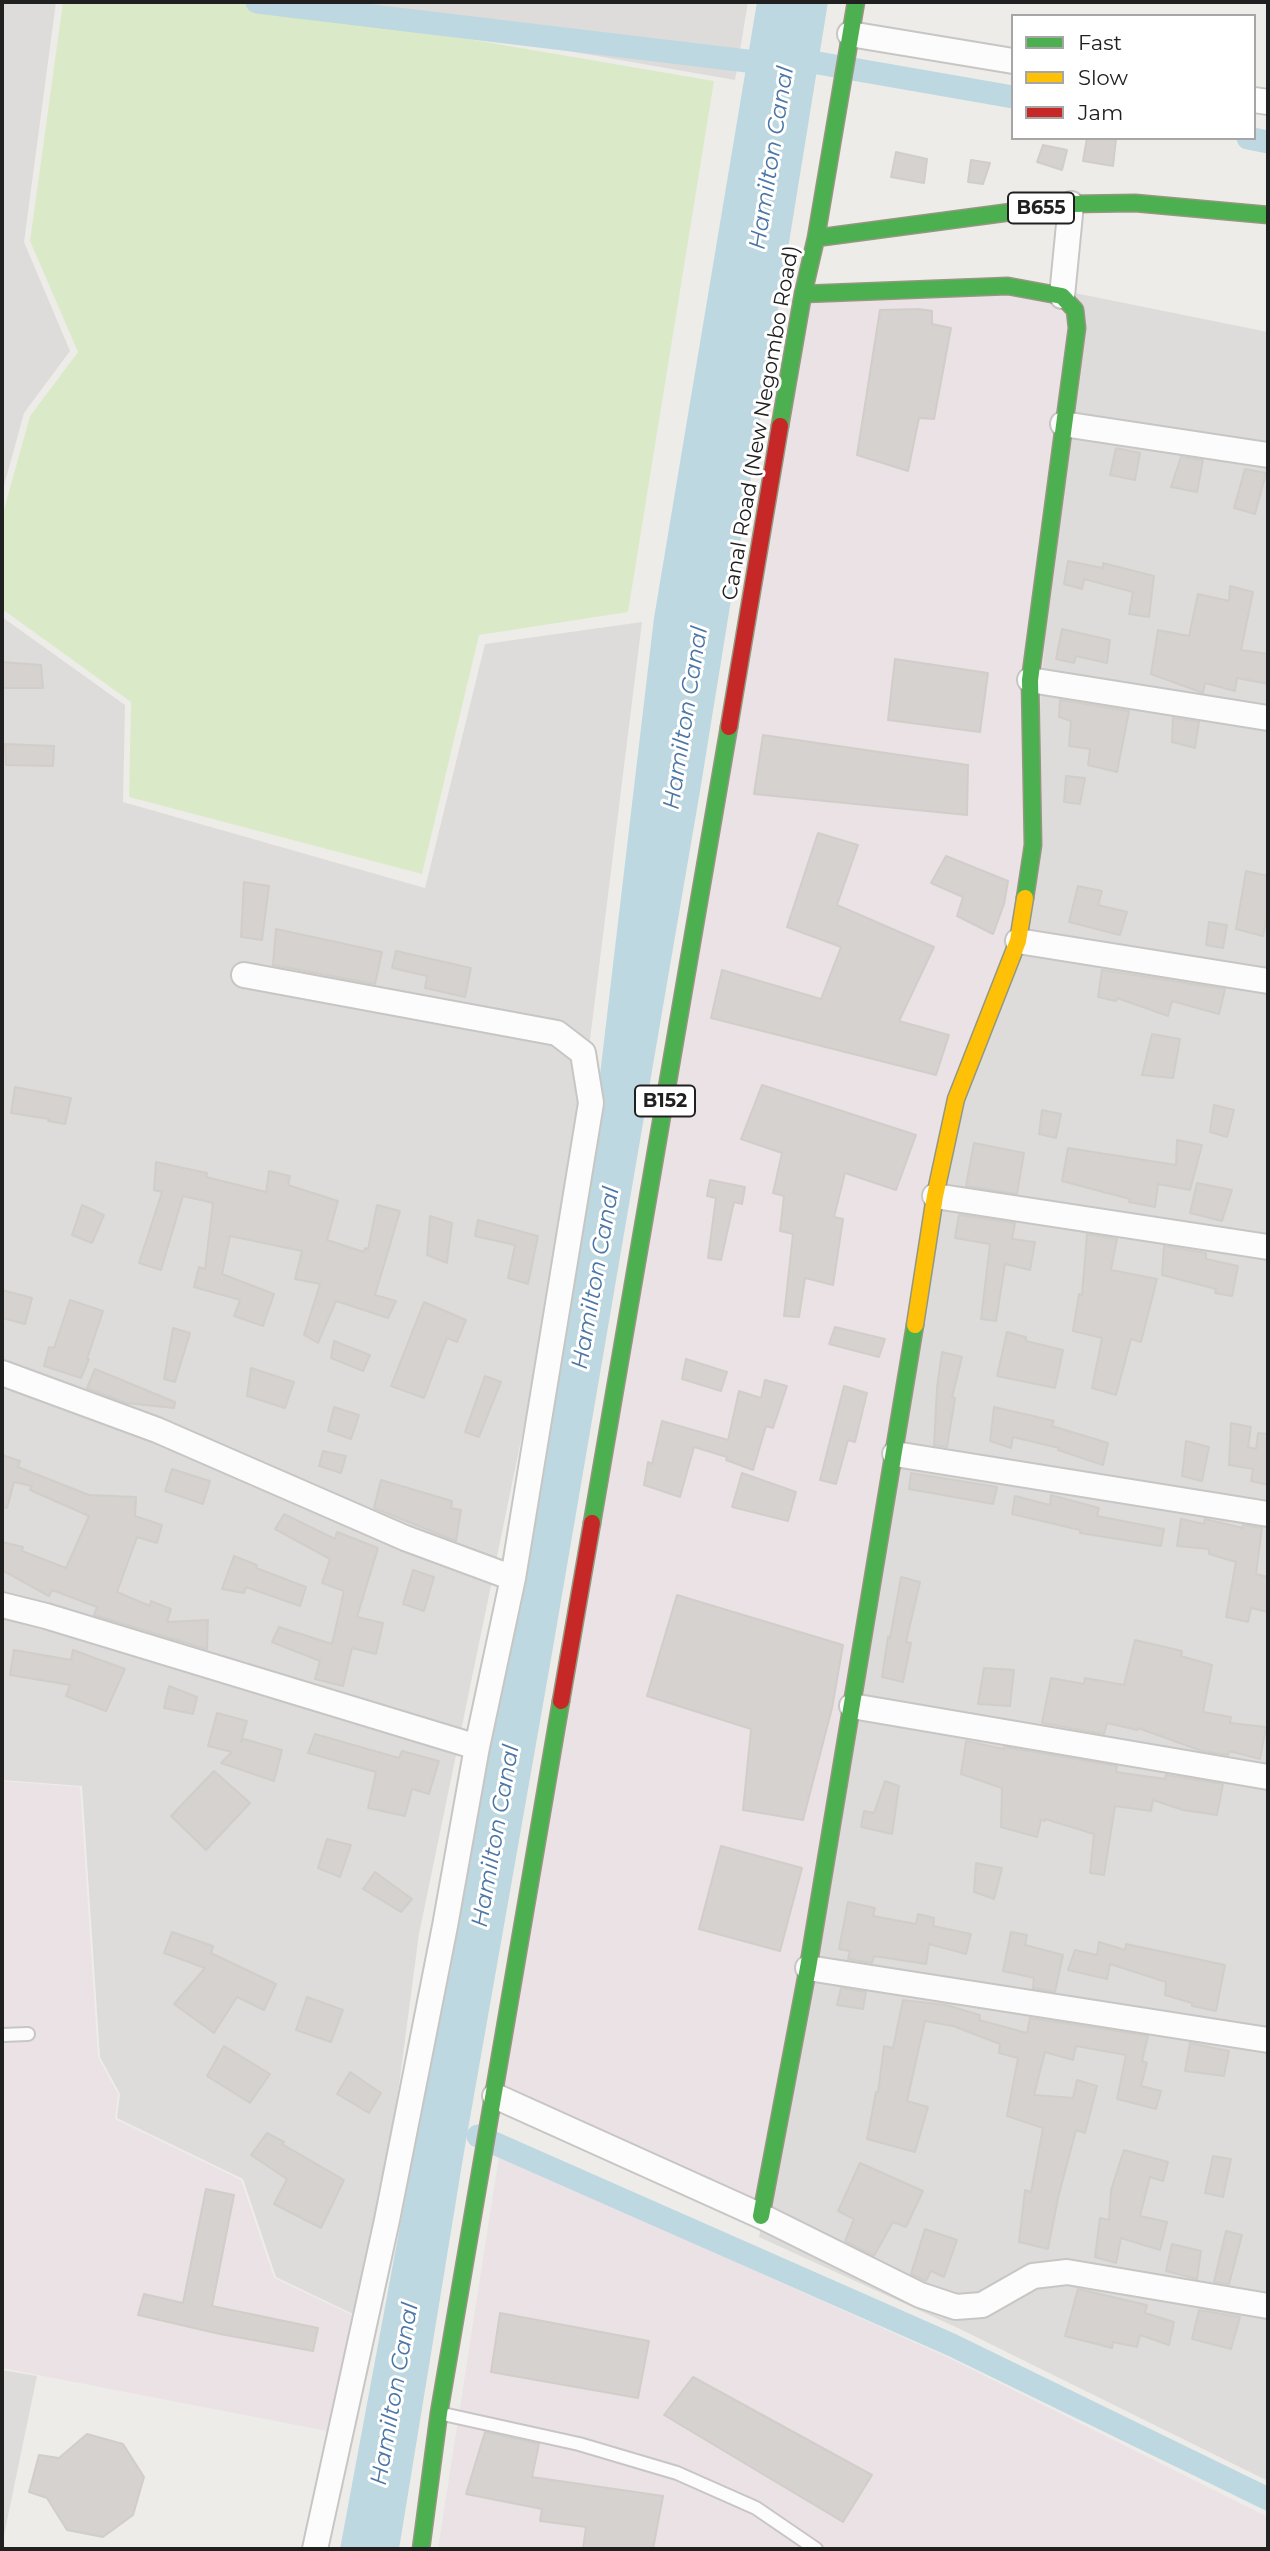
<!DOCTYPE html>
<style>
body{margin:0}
#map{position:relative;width:1270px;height:2551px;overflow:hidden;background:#eeece8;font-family:Montserrat,sans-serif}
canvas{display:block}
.frame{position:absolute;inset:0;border:4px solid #202020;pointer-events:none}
.legend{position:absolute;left:1011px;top:14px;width:245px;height:126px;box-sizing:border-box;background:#fff;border:2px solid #a6a6a6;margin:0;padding:9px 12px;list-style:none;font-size:21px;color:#202020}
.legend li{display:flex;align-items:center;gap:14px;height:35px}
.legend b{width:35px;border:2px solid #a6a6a6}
</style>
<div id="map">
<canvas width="1270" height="2551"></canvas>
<div class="frame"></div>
<ul class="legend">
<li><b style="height:9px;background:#4caf50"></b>Fast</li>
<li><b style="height:9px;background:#ffc107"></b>Slow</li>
<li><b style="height:9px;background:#c62828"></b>Jam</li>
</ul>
</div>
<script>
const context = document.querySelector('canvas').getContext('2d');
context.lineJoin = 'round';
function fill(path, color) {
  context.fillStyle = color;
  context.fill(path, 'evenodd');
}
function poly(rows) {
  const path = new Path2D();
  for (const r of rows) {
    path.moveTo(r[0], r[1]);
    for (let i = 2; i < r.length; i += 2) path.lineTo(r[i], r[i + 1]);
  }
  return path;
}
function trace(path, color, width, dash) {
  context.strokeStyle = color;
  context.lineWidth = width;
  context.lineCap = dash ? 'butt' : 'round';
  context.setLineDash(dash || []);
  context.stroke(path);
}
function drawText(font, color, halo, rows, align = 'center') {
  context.font = font + ' Montserrat,sans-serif';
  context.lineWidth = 6;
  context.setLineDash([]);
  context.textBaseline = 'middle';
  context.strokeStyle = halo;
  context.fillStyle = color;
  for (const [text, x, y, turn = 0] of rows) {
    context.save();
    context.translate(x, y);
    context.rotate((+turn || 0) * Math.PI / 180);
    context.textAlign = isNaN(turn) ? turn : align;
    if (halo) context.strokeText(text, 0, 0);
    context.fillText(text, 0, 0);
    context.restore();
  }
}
fill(poly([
 [2,2,56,2,24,242,70,351,24,413,2,493],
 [286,2,748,2,735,80],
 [1065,291,1268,332,1268,2481,960,2329,759,2237,813,1969],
 [2,617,125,705,123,802,425,888,485,644,642,622,569,1208,419,1934,393,2130,353,2314,276,2277,243,2179,117,2118,120,2094,100,2057,82,1786,2,1780],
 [2,2370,37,2376,2,2545]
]), '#dddcda');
fill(poly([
 [1038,293,1071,312,1025,894,952,1098,755,2218,498,2103,807,299],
 [2,1781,80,1787,98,2057,118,2094,115,2119,241,2180,274,2278,354,2316,327,2431,2,2368],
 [499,2156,949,2358,1268,2517,1268,2549,438,2549]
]), '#ebe2e6');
fill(poly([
 [63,2,251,2,714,81,628,612,479,635,422,874,129,797,131,702,2,609,2,517,30,416,78,352,30,241]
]), '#daeac8');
fill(poly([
 [757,2,828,2,700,791,551,1659,464,2152,399,2549,340,2549,530,1527,584,1210,654,618]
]), '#bdd8e0');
trace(poly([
 [257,2,747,61,818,63,1013,97],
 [1248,138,1268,142],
 [478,2136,952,2345,1268,2499]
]), '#bdd8e0', 23);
const building = poly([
 [1087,138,1116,139,1113,166,1083,161,1087,138],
 [1043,145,1067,150,1062,170,1037,162,1043,145],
 [896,152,927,159,924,183,891,177,896,152],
 [971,160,990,163,983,184,968,182,971,160],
 [918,309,932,311,932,324,951,328,934,419,919,418,908,471,857,455,880,310,918,309],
 [1116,448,1140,453,1135,480,1110,475,1116,448],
 [1181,457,1203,460,1197,492,1171,487,1181,457],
 [1245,469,1266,473,1255,514,1234,508,1245,469],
 [1068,561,1103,568,1103,563,1154,576,1149,617,1129,614,1133,592,1084,579,1082,589,1064,584,1068,561],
 [1230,586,1253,592,1241,650,1268,654,1268,684,1237,678,1235,691,1205,683,1203,693,1151,674,1158,630,1189,636,1198,594,1229,601,1230,586],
 [1062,629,1110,640,1107,663,1076,656,1074,663,1056,659,1062,629],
 [895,659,988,673,980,732,888,720,895,659],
 [2,662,41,665,43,688,2,688,2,662],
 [1060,700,1129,711,1117,772,1088,765,1090,749,1069,746,1071,721,1059,717,1060,700],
 [1173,718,1199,722,1195,748,1172,742,1173,718],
 [763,735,968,765,967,815,754,794,763,735],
 [5,744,54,746,53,766,6,765,5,744],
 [1066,776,1085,778,1080,804,1064,802,1066,776],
 [818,833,858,845,837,905,934,947,899,1021,949,1035,936,1075,711,1018,722,970,821,999,841,947,787,927,818,833],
 [946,856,1008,881,1004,904,993,934,957,916,963,897,931,883,946,856],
 [1246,871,1268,876,1268,910,1263,936,1236,929,1246,871],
 [244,882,269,886,262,940,241,937,244,882],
 [1078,886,1102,891,1098,905,1127,912,1120,935,1069,922,1078,886],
 [1209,922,1227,925,1223,948,1206,945,1209,922],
 [276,929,382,952,375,984,273,965,276,929],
 [396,951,471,968,465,997,425,988,427,976,392,968,396,951],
 [1102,970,1225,989,1219,1014,1172,1001,1168,1016,1117,998,1116,1001,1098,997,1102,970],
 [1152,1034,1180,1039,1173,1078,1142,1075,1152,1034],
 [762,1085,916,1135,896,1190,845,1173,834,1217,843,1219,833,1285,805,1278,799,1317,784,1316,793,1234,780,1231,784,1196,773,1193,782,1153,741,1139,762,1085],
 [15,1087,71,1098,65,1124,48,1121,49,1119,11,1113,15,1087],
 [1214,1105,1234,1110,1227,1137,1210,1132,1214,1105],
 [1042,1110,1061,1114,1056,1138,1039,1134,1042,1110],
 [1177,1140,1202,1145,1190,1190,1158,1184,1155,1207,1129,1202,1130,1199,1062,1181,1068,1148,1176,1165,1177,1140],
 [974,1143,1024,1153,1017,1194,966,1186,974,1143],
 [156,1162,207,1173,206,1177,266,1192,269,1171,290,1176,288,1185,338,1201,327,1240,364,1252,365,1248,368,1249,377,1205,400,1211,375,1295,396,1301,388,1318,336,1301,318,1343,304,1335,320,1284,295,1279,302,1251,230,1236,222,1274,274,1294,263,1326,234,1316,240,1300,194,1287,199,1267,205,1269,213,1203,183,1196,161,1270,139,1263,162,1192,154,1190,156,1162],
 [710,1180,745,1187,742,1204,734,1202,721,1260,708,1258,716,1198,707,1196,710,1180],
 [1197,1183,1232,1190,1222,1221,1190,1213,1197,1183],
 [82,1205,104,1215,92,1243,72,1235,82,1205],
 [959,1215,1015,1223,1012,1239,1035,1242,1030,1270,1005,1264,996,1321,981,1319,990,1244,955,1238,959,1215],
 [430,1216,452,1223,447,1263,427,1255,430,1216],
 [478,1220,538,1236,528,1284,508,1278,515,1245,475,1236,478,1220],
 [1087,1234,1117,1239,1111,1270,1157,1279,1141,1342,1131,1339,1116,1395,1092,1388,1102,1338,1073,1331,1079,1294,1082,1295,1087,1234],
 [1164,1246,1206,1253,1206,1259,1238,1266,1232,1296,1215,1293,1216,1289,1162,1275,1164,1246],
 [2,1290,32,1298,25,1324,2,1318,2,1290],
 [70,1300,103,1311,87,1359,89,1359,81,1378,44,1366,49,1347,54,1348,70,1300],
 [424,1302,466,1320,457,1342,447,1338,424,1398,391,1386,424,1302],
 [835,1327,885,1339,879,1357,829,1344,835,1327],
 [173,1328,190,1333,175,1382,164,1379,173,1328],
 [1007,1332,1026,1337,1026,1341,1063,1350,1055,1388,997,1376,1007,1332],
 [334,1341,370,1355,363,1371,331,1358,334,1341],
 [942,1352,962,1357,952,1397,955,1398,947,1447,934,1445,937,1388,942,1352],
 [686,1359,727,1372,721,1391,682,1379,686,1359],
 [251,1368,294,1382,285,1408,247,1396,251,1368],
 [95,1369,175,1402,174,1408,126,1403,87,1388,95,1369],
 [485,1376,501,1382,479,1437,465,1432,485,1376],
 [765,1380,787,1386,773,1428,766,1426,753,1470,726,1460,727,1457,694,1447,680,1497,644,1485,648,1462,652,1464,662,1421,728,1440,739,1391,761,1398,765,1380],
 [844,1386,867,1393,855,1442,848,1440,836,1484,820,1480,844,1386],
 [334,1407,359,1415,351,1439,328,1431,334,1407],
 [994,1407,1054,1421,1052,1426,1108,1443,1103,1465,1058,1450,1059,1448,1013,1437,1011,1448,990,1441,994,1407],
 [1231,1423,1251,1427,1248,1447,1256,1449,1258,1433,1268,1434,1268,1485,1251,1481,1253,1469,1229,1465,1231,1423],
 [1186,1441,1209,1447,1202,1481,1182,1476,1186,1441],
 [323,1451,346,1456,341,1473,319,1466,323,1451],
 [2,1455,20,1461,18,1467,89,1495,136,1497,135,1516,162,1525,157,1543,137,1537,117,1592,150,1606,151,1601,171,1609,167,1622,208,1620,207,1649,94,1615,97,1607,52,1590,49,1596,2,1570,2,1542,23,1547,22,1551,66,1568,89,1516,30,1490,32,1486,14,1482,7,1508,2,1507,2,1455],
 [172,1469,210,1481,203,1504,165,1491,172,1469],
 [742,1473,796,1492,788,1521,732,1507,742,1473],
 [911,1473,997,1487,993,1504,909,1489,911,1473],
 [381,1480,452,1501,451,1508,461,1510,456,1541,374,1508,381,1480],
 [1051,1495,1099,1508,1097,1516,1164,1529,1161,1546,1080,1533,1080,1530,1012,1514,1015,1496,1050,1505,1051,1495],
 [284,1514,335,1539,337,1532,378,1548,357,1617,383,1623,376,1654,352,1648,343,1686,315,1679,320,1661,272,1642,279,1627,332,1644,344,1591,322,1583,330,1559,275,1529,284,1514],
 [1181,1519,1204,1524,1205,1519,1243,1528,1243,1525,1262,1528,1256,1574,1268,1577,1268,1612,1251,1608,1248,1622,1226,1617,1236,1562,1209,1554,1209,1549,1177,1546,1181,1519],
 [234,1556,257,1565,256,1568,306,1587,300,1606,246,1587,244,1593,222,1589,234,1556],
 [413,1570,434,1577,424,1611,403,1604,413,1570],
 [901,1577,920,1582,906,1642,911,1643,903,1682,882,1677,888,1637,890,1638,901,1577],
 [677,1595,843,1645,832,1708,803,1820,743,1810,751,1729,647,1696,677,1595],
 [1135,1640,1182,1651,1181,1656,1212,1665,1203,1712,1231,1717,1230,1723,1266,1727,1260,1759,1229,1751,1228,1755,1202,1751,1138,1728,1137,1730,1107,1723,1104,1734,1042,1723,1051,1678,1084,1684,1085,1678,1124,1685,1135,1640],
 [14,1650,71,1660,73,1650,125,1669,106,1711,66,1696,70,1685,10,1675,14,1650],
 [984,1668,1014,1670,1010,1706,978,1704,984,1668],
 [169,1686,197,1697,193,1714,164,1708,169,1686],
 [217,1713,247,1721,241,1742,244,1739,282,1750,274,1781,221,1763,232,1752,208,1746,217,1713],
 [315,1734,399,1758,402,1751,439,1761,429,1794,412,1789,405,1816,368,1808,376,1772,308,1753,315,1734],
 [966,1741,1004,1749,1004,1747,1117,1766,1116,1772,1165,1779,1166,1775,1223,1784,1217,1815,1183,1810,1153,1800,1151,1811,1115,1806,1104,1875,1090,1873,1094,1834,1045,1819,1045,1821,1041,1820,1037,1837,1001,1827,1002,1788,961,1774,966,1741],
 [214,1771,250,1803,206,1850,171,1816,214,1771],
 [885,1781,899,1786,892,1834,861,1827,864,1811,874,1813,885,1781],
 [327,1839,351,1845,340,1877,318,1868,327,1839],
 [721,1846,802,1868,780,1951,699,1929,721,1846],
 [976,1863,1002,1868,994,1899,974,1892,976,1863],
 [375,1872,412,1899,401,1912,363,1889,375,1872],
 [848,1902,875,1908,873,1916,916,1924,918,1914,934,1918,933,1926,971,1934,966,1954,929,1944,926,1964,874,1956,872,1963,848,1959,850,1951,839,1949,848,1902],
 [172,1932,213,1946,211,1953,276,1984,264,2010,237,1997,214,2033,174,2004,205,1968,164,1953,172,1932],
 [1011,1932,1027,1935,1025,1945,1063,1955,1055,1992,1033,1988,1034,1978,1003,1971,1011,1932],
 [1099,1942,1125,1950,1126,1944,1225,1965,1216,2011,1192,2006,1192,2003,1165,1995,1166,1982,1110,1964,1107,1979,1068,1970,1075,1950,1097,1955,1099,1942],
 [841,1988,866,1992,863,2009,837,2005,841,1988],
 [307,1997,343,2010,331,2042,296,2030,307,1997],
 [903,2000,946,2005,980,2015,979,2020,1027,2033,1030,2018,1148,2036,1142,2061,1147,2063,1141,2086,1161,2091,1156,2109,1117,2099,1126,2055,1076,2046,1073,2060,1045,2052,1034,2095,1073,2098,1077,2080,1097,2086,1085,2133,1076,2130,1058,2198,1048,2249,1019,2242,1025,2190,1031,2192,1043,2128,1007,2116,1018,2058,999,2053,1000,2044,953,2026,925,2021,907,2101,928,2107,915,2152,867,2139,876,2092,878,2092,884,2046,893,2048,903,2000],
 [1190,2043,1229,2051,1224,2076,1185,2071,1190,2043],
 [224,2046,270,2074,250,2103,207,2076,224,2046],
 [350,2072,381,2093,369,2113,337,2094,350,2072],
 [267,2133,284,2142,282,2144,344,2180,321,2228,274,2204,287,2179,251,2155,267,2133],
 [1124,2150,1168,2162,1163,2181,1150,2177,1140,2216,1167,2222,1160,2250,1121,2238,1116,2263,1095,2257,1100,2218,1109,2220,1111,2190,1124,2150],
 [1213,2156,1231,2159,1223,2197,1205,2193,1213,2156],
 [860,2163,923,2191,906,2227,893,2222,874,2256,845,2241,854,2219,838,2211,860,2163],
 [206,2189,234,2195,212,2306,318,2328,313,2351,220,2334,138,2315,144,2294,183,2303,206,2189],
 [925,2229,957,2240,944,2277,931,2271,926,2281,911,2274,925,2229],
 [1226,2231,1242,2235,1229,2284,1214,2282,1226,2231],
 [1172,2244,1201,2251,1197,2279,1166,2271,1172,2244],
 [1078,2289,1147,2305,1145,2313,1174,2322,1169,2345,1140,2335,1137,2347,1113,2342,1112,2348,1065,2336,1078,2289],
 [1199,2310,1240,2317,1231,2349,1192,2339,1199,2310],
 [500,2313,649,2341,638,2398,491,2372,500,2313],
 [693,2377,872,2475,843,2522,664,2415,693,2377],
 [485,2432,539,2444,532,2477,663,2496,653,2549,583,2549,586,2527,540,2521,542,2509,466,2494,485,2432],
 [87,2434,123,2444,144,2477,133,2515,103,2537,67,2530,47,2498,29,2492,39,2455,59,2458,87,2434]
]);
fill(building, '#d5d2cf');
trace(building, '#d1ceca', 2);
const lane = poly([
 [2,2035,28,2034],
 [443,2414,579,2444,677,2473,756,2508,816,2549]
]);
const street = poly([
 [850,34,1013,61],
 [1254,100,1268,102],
 [1062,296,1071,204],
 [1063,424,1268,455],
 [1030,680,1268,718],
 [1018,941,1268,981],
 [935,1196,1268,1247],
 [2,1373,157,1430,405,1538,513,1578],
 [895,1454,1268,1514],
 [2,1605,46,1616,477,1747,513,1578,591,1103,583,1053,557,1033,244,975],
 [852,1706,1268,1777],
 [808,1968,1268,2040],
 [495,2096,761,2216,920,2295,956,2307,982,2305,1033,2276,1067,2272,1268,2306],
 [315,2549,387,2220,445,1926,477,1747]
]);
const fast = poly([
 [816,238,1071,204,1135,203,1268,215],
 [803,294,1008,286,1062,296,1075,310,1077,328,1030,680,1033,845,1025,898],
 [780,426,803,294,816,238,856,2],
 [592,1523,729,727],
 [761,2216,808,1968,915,1325],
 [421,2549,439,2413,561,1701]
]);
const slow = poly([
 [915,1325,935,1196,956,1099,1018,941,1025,898]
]);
const jam = poly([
 [729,727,780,426],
 [561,1701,592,1523]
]);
trace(lane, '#c7c6c4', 16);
trace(street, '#c7c6c4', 28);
trace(fast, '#959780', 19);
trace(slow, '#959780', 19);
trace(jam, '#959780', 19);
trace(lane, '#fcfcfc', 12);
trace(street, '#fcfcfc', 24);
trace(fast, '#4caf50', 16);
trace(slow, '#ffc107', 16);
trace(jam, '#c62828', 16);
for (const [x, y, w] of [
 [1041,208,66],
 [665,1101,60]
]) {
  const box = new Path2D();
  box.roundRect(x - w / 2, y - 15.5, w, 31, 5);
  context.fillStyle = '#fff';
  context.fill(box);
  trace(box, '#202020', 2);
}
drawText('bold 19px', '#202020', null, [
 ["B655",1041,208],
 ["B152",665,1101]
]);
drawText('21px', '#202020', '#fff', [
 ["Canal Road (New Negombo Road)",761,423,-80]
]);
drawText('italic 23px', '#4b76a6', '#fff', [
 ["Hamilton Canal",772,158,-81],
 ["Hamilton Canal",686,718,-81],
 ["Hamilton Canal",596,1278,-80],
 ["Hamilton Canal",496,1836,-80],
 ["Hamilton Canal",395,2394,-80]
]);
</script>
